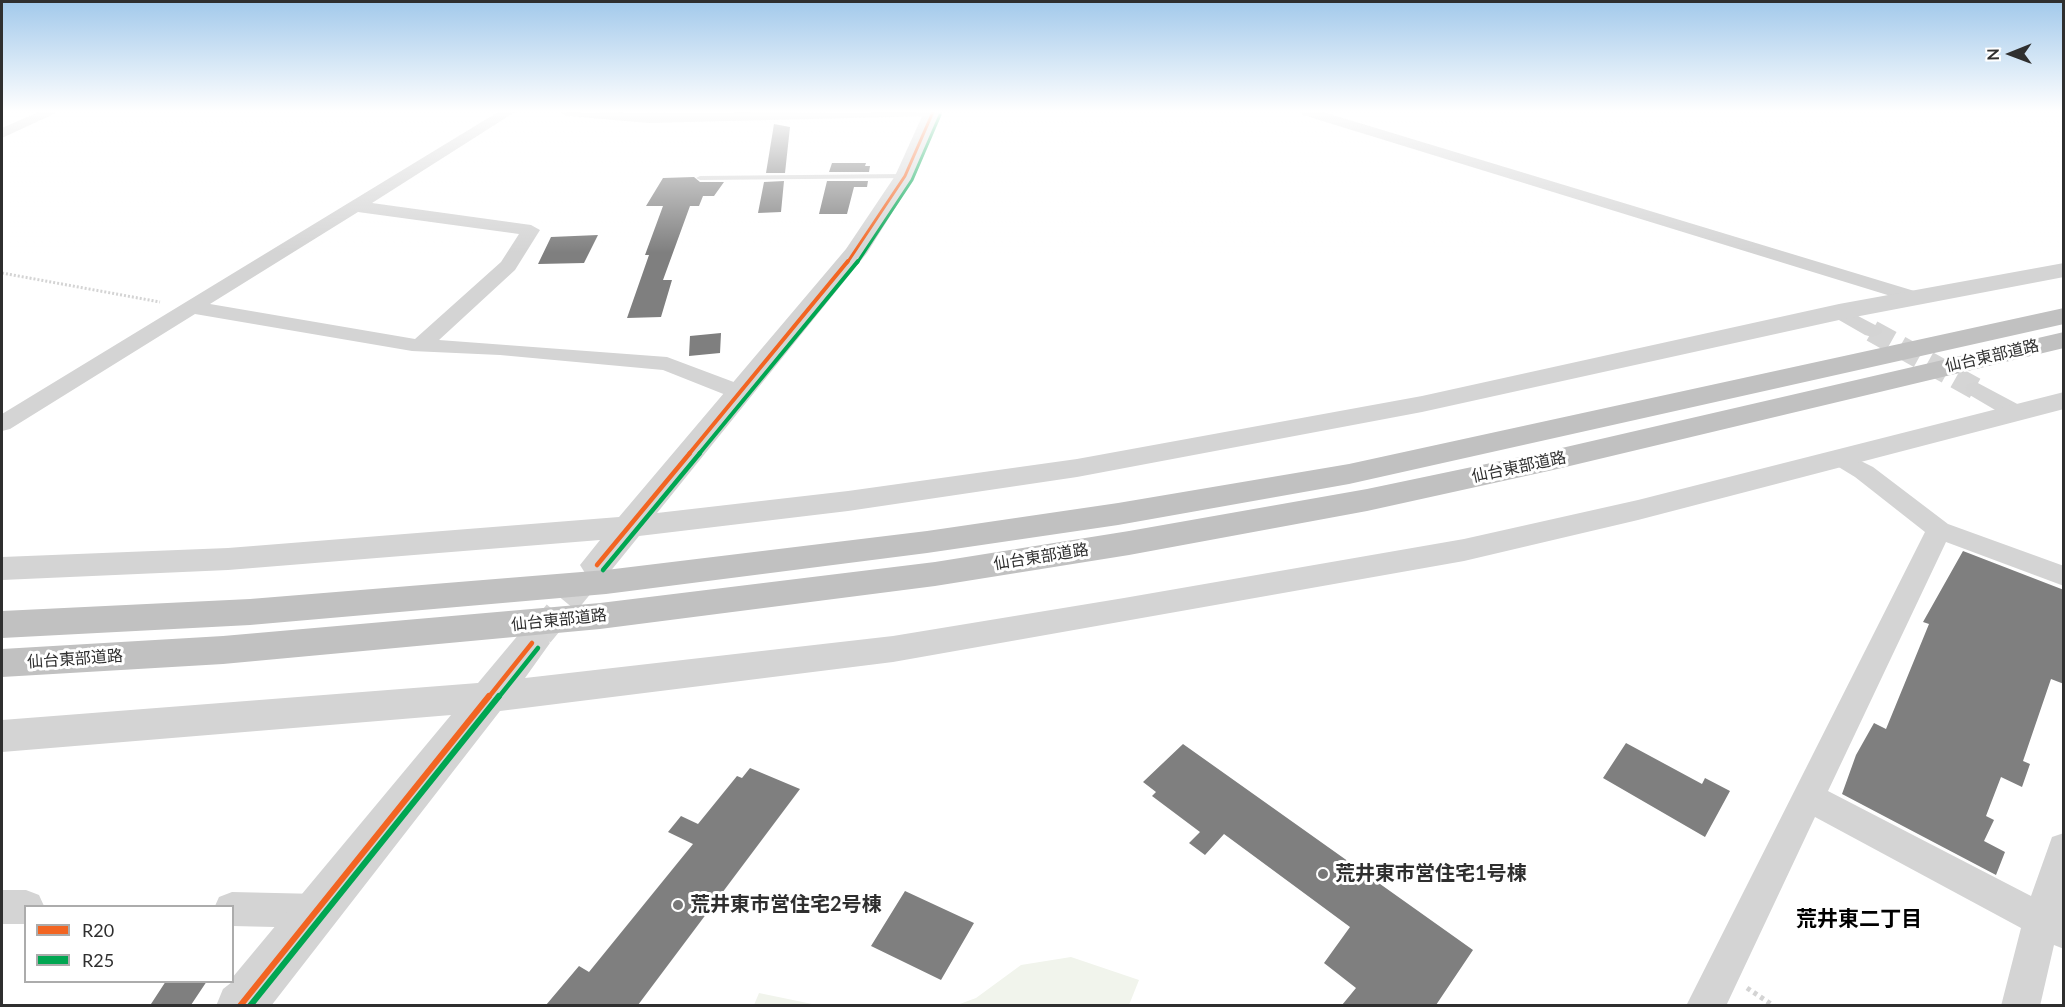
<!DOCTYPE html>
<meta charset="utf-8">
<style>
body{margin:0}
#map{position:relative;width:2065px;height:1007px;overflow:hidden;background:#fff;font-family:Lato,sans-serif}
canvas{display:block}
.frame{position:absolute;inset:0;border:3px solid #2f2f2f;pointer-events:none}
.legend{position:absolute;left:24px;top:905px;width:210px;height:78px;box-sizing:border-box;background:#fff;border:2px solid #acacac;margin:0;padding:8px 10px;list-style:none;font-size:18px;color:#2f2f2f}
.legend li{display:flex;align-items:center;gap:12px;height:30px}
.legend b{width:30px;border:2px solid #acacac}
.north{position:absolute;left:1981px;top:24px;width:60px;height:60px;-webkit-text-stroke:4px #fff;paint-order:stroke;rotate:269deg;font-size:16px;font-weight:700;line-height:24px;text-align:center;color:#2f2f2f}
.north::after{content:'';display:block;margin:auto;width:21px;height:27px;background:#2f2f2f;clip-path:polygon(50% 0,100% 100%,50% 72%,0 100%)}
</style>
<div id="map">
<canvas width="2065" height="1007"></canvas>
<div class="frame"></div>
<ul class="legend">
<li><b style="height:8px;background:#f26522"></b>R20</li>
<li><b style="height:8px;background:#00a651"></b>R25</li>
</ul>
<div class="north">N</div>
</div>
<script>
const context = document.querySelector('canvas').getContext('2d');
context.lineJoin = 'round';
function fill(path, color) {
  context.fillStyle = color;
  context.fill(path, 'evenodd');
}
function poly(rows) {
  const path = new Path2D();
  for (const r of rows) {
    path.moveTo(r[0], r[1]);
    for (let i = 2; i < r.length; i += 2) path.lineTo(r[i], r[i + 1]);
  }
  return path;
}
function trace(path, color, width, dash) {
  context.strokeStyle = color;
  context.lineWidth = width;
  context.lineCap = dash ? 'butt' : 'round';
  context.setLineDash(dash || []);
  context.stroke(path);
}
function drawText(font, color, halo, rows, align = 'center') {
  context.font = font + ' Lato,"Noto Sans JP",sans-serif';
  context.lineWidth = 6;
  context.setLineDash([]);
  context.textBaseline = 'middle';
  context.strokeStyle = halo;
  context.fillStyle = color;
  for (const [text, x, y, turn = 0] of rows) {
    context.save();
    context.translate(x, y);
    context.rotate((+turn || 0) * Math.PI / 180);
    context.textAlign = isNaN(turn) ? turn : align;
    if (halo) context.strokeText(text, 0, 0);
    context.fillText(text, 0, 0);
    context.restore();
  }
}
fill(poly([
 [1071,957,1139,980,1129,1005,957,1005,976,998,1021,965],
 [759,993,817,1005,754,1005]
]), '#f1f4ec');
fill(poly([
 [774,124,790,127,785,173,766,173],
 [832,163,866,163,865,166,870,166,869,172,829,172],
 [694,177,700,182,724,182,714,196,703,196,699,206,690,206,663,280,672,280,661,317,627,318,649,255,645,255,663,206,646,206,663,178],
 [784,181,781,212,758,213,764,182],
 [827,181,868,181,867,187,854,187,847,214,819,214],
 [598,235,584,263,538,264,551,237],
 [721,333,720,353,689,356,690,336],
 [1963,551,2064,590,2064,684,2051,679,2023,761,2030,764,2022,787,2001,777,1986,816,1994,820,1984,841,2005,852,1996,875,1842,794,1856,755,1874,723,1886,729,1929,624,1923,622],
 [1626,743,1702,784,1705,778,1730,791,1705,837,1603,778],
 [1183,744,1473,950,1436,1005,1342,1005,1356,988,1324,963,1350,927,1224,834,1205,855,1189,843,1200,832,1152,796,1156,792,1143,782],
 [750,768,800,789,638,1005,546,1005,579,966,589,972,693,844,668,832,681,816,698,824,737,776,742,778],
 [905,891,974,923,941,980,871,946],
 [166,981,207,981,191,1005,151,1004]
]), '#7f7f7f');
trace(poly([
 [1872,331,1976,389]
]), '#d5d5d5', 22, [22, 10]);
trace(poly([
 [540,634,591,572]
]), '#d5d5d5', 27, [27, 14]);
trace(poly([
 [2,273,160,302]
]), '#d4d4d4', 3, [2, 2]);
trace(poly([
 [1747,988,1774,1006]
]), '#d4d4d4', 5, [4, 4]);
fill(poly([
 [905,174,908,174,908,178,700,180,696,178,700,176,905,174]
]), '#d4d4d4');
fill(poly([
 [39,112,58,112,2,138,2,128,39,112],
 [498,112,515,112,372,203,531,225,540,230,515,270,439,340,667,357,747,387,750,392,747,397,731,397,663,370,500,355,412,351,195,314,10,429,2,431,2,414,498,112],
 [358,212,519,234,501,262,415,339,210,304,358,212],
 [560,112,649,113,940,112,933,116,649,123,567,116,560,112],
 [1301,112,1323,112,1921,293,1924,297,1921,301,1907,301,1303,115,1301,112],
 [1839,306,1879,327,1882,331,1879,335,1872,337,1865,335,1832,316,1829,312,1832,308,1839,306],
 [1976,382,2023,407,2027,412,2023,417,2007,417,1968,394,1965,389,1968,384,1976,382],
 [1841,451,1873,467,1948,524,2064,566,2064,586,1946,542,1828,791,2031,896,2052,837,2064,833,2064,949,2054,945,2040,1006,2001,1006,2021,928,1815,817,1726,1006,1686,1006,1925,532,1855,477,1832,463,1829,458,1832,453,1841,451],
 [2,890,26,890,39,895,44,906,26,906,26,924,2,924,2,890],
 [232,892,318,894,331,899,336,911,331,923,318,928,232,926,232,906,215,906,219,897,232,892]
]), '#d4d4d4');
fill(poly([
 [924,112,942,112,915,176,867,253,657,513,848,491,1077,459,1422,396,1839,304,2064,263,2064,277,1839,320,1422,412,1077,477,848,511,639,536,609,573,597,576,585,573,580,565,600,540,228,570,2,580,2,557,228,548,619,517,846,249,895,176,924,112],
 [2064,392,2064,409,1638,520,1464,561,893,662,500,711,271,1006,216,1006,223,989,232,982,232,978,451,715,2,752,2,720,478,683,519,634,532,630,545,634,550,643,525,678,893,636,1124,598,1464,539,1638,500,2064,392]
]), '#d4d4d4');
fill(poly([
 [2064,308,2064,324,1349,484,1118,525,927,553,606,594,250,625,2,638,2,611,250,599,606,570,927,531,1118,503,1349,464,2064,308],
 [2064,332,2064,348,1553,470,1367,511,1129,555,935,586,600,629,223,664,2,677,2,649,223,636,600,603,935,562,1129,531,1367,489,1553,450,2064,332]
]), '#c1c1c1');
trace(poly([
 [847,263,905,176,933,112]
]), '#f26522', 3);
trace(poly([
 [689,454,848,261]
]), '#f26522', 4);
trace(poly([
 [597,565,690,453],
 [488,698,532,643]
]), '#f26522', 4.5);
trace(poly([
 [240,1006,489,696]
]), '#f26522', 6);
trace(poly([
 [857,263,912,180,940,115]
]), '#00a651', 3);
trace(poly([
 [699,454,858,261]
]), '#00a651', 4);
trace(poly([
 [603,570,700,453],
 [498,698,538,648]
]), '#00a651', 4.5);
trace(poly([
 [250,1006,499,696]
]), '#00a651', 6);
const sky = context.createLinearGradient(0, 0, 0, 253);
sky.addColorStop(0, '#a2c9eb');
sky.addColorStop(0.44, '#fff');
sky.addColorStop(1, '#ffffff00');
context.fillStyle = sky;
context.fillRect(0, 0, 2065, 253);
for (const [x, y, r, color] of [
 [1323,874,6,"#787878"],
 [678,905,6,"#787878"]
]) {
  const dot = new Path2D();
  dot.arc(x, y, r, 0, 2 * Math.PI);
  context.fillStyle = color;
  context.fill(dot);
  trace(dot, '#fff', 2);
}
drawText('16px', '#2f2f2f', '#fff', [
 ["仙台東部道路",1992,356,-13],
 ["仙台東部道路",1519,467,-12],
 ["仙台東部道路",1041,557,-9],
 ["仙台東部道路",559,620,-6],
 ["仙台東部道路",75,659,-4]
]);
drawText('bold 20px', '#2f2f2f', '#fff', [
 ["荒井東市営住宅1号棟",1335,874],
 ["荒井東市営住宅2号棟",690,905]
], 'left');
drawText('bold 21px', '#000', '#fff', [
 ["荒井東二丁目",1859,919]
]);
</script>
